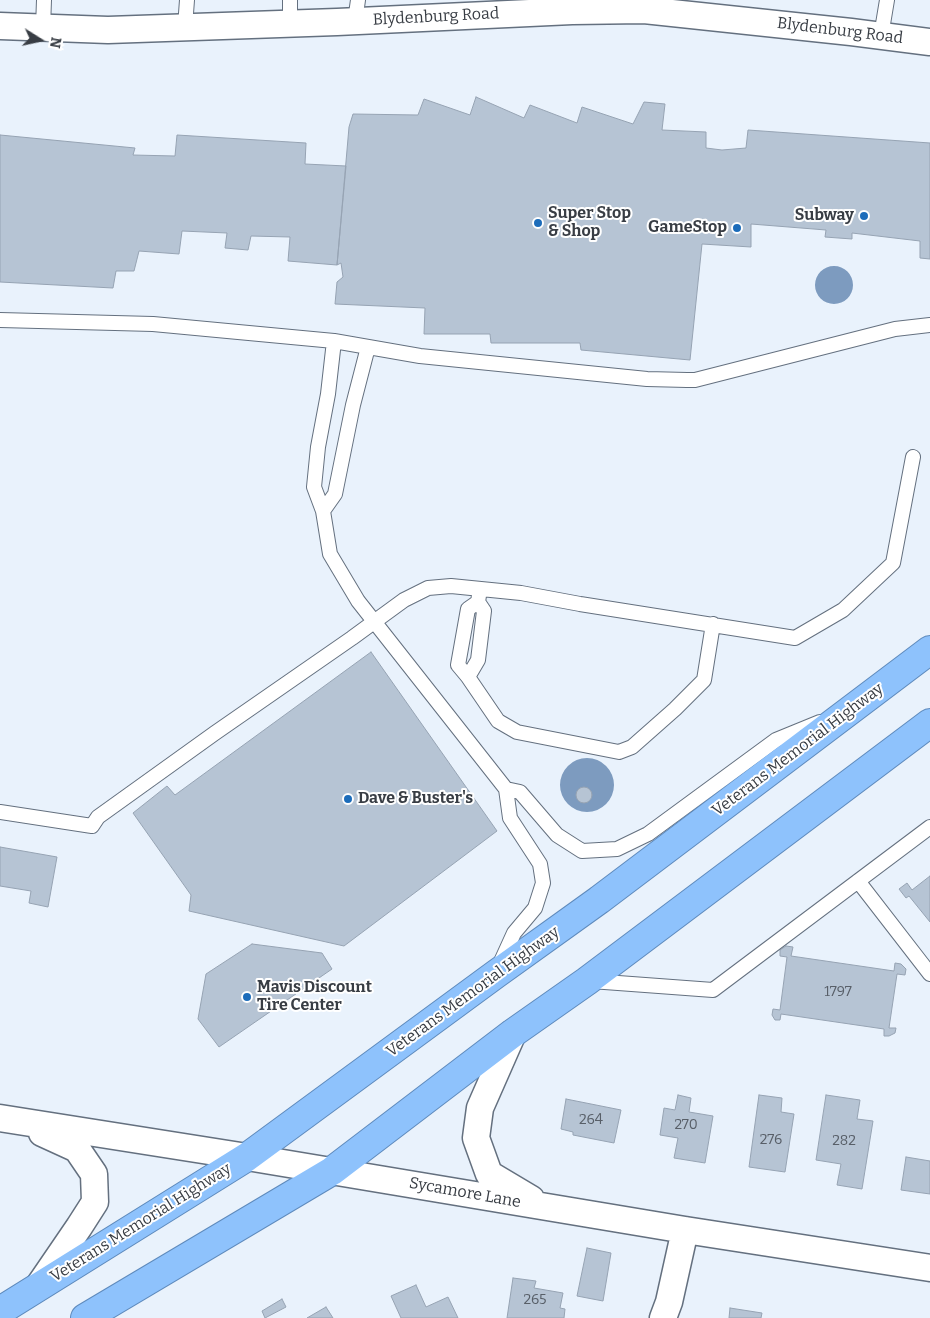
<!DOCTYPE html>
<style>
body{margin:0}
#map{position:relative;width:930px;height:1318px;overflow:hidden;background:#e9f2fc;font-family:Bitter,serif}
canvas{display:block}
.north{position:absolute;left:15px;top:15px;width:50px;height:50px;-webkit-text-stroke:4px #fff;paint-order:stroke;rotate:100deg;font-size:14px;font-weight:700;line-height:20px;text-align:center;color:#383d44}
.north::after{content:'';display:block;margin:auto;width:18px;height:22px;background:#383d44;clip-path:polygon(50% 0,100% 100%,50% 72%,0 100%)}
</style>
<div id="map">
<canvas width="930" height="1318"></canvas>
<div class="north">N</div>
</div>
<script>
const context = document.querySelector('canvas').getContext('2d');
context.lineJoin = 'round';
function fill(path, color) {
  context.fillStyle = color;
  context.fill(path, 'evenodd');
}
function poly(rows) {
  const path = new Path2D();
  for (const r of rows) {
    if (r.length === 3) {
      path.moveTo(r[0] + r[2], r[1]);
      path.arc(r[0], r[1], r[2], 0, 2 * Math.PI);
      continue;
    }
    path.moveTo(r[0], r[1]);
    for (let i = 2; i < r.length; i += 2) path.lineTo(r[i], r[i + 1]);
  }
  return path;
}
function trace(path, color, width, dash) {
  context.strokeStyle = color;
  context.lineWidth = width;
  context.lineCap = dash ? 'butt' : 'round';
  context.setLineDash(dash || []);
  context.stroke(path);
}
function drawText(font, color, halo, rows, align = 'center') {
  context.font = font + ' Bitter,serif';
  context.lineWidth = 4;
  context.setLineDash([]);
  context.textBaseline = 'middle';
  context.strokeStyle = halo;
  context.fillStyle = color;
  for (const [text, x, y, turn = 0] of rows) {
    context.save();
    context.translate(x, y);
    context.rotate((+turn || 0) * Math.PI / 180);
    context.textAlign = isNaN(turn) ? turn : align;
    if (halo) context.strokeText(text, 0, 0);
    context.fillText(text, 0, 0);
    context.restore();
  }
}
fill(poly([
 [834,285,19],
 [587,785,27]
]), '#7d9bbf');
const building = poly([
 [476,97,524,118,530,105,577,123,582,107,633,124,644,102,665,104,662,130,706,132,706,148,722,150,746,148,748,130,930,143,930,259,920,258,920,241,852,233,852,239,825,237,826,230,751,224,751,247,702,244,690,360,581,350,580,343,491,343,490,334,424,334,425,308,335,304,337,282,343,277,341,263,337,265,349,127,353,114,418,115,424,99,470,115,476,97],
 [0,135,135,148,133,155,175,156,177,135,306,143,305,164,346,166,337,265,288,261,290,237,251,236,248,250,225,248,227,233,182,231,179,254,139,251,134,271,116,271,113,288,0,282,0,135],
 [371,652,497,831,344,946,189,911,191,895,133,813,167,786,175,795,371,652],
 [584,795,8],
 [0,847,57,857,48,907,29,903,31,891,0,886,0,847],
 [930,876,930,922,909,896,906,898,899,889,907,883,912,890,930,876],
 [252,944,322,953,332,969,219,1047,198,1019,206,974,252,944],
 [786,946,793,947,791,956,894,971,895,963,901,964,906,969,905,975,897,974,889,1028,896,1028,895,1033,889,1036,884,1036,884,1029,781,1014,780,1020,775,1020,772,1015,773,1009,780,1010,787,957,780,956,780,950,786,946],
 [678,1095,691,1098,689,1112,713,1116,705,1163,674,1158,678,1138,660,1135,664,1108,675,1110,678,1095],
 [759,1095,782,1098,781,1112,794,1114,785,1172,749,1167,759,1095],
 [826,1095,860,1100,857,1119,873,1121,862,1189,837,1185,841,1164,816,1160,826,1095],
 [566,1099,621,1110,614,1143,573,1135,573,1132,561,1129,566,1099],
 [906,1157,930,1161,930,1194,901,1190,906,1157],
 [587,1248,611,1253,603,1301,577,1296,587,1248],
 [513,1278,536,1281,534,1288,563,1293,560,1308,565,1309,564,1318,507,1318,513,1278],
 [416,1285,426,1307,448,1297,458,1318,401,1318,391,1296,416,1285],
 [282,1299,286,1307,265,1318,262,1311,282,1299],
 [326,1307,333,1318,307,1318,326,1307],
 [730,1308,762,1313,761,1318,729,1318,730,1308]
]);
fill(building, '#b6c4d4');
trace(building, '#96a3b3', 1);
const service = poly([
 [290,0,290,23],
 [355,21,358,0],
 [185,27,187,0],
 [43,28,44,0],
 [881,36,887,0],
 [0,320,153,324,334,341,420,356,647,379,687,380,695,380,895,329,930,325],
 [334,341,328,394,318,447,314,487,323,511,330,554,358,601,506,789,510,818,540,864,543,883,535,908,514,933,499,966],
 [323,511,335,494,353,405,368,347],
 [480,589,478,602,484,611,478,660,468,677,498,721,517,732,619,752,632,747,675,709,704,680,713,624],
 [468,677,458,665,468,609,478,602],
 [506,789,520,792,557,835,582,851,617,849,648,834,776,740,820,722],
 [0,812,92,826,98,817,215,733,352,638,404,600,428,588,451,586,521,593,580,604,795,638,843,610,893,563,913,457],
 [858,881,930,974],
 [591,981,713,990,930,827]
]);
const minor = poly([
 [0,26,108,30,337,22,572,11,644,10,851,32,930,42],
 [513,1033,480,1108,476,1138,489,1174,531,1199],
 [0,1118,247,1157,685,1230,930,1268],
 [38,1287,79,1227,95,1202,94,1174,77,1149,42,1133],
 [663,1318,669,1302,685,1230]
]);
const trunk = poly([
 [0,1311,247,1157,496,974,599,900,930,650],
 [85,1318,332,1171,513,1033,587,981,930,723]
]);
trace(service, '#64707f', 16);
trace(minor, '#64707f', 29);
trace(trunk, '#5e8abc', 30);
trace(service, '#fff', 14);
trace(minor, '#fff', 26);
trace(trunk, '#8ec2fc', 28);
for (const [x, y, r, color] of [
 [864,216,5,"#1c6cba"],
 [538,223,5,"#1c6cba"],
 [737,228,5,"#1c6cba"],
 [348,799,5,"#1c6cba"],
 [247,997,5,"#1c6cba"]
]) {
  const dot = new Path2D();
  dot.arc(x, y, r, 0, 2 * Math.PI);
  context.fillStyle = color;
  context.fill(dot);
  trace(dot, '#fff', 2);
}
drawText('14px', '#585f68', null, [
 ["1797",838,992],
 ["264",591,1120],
 ["270",686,1125],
 ["276",771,1140],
 ["282",844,1141],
 ["265",535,1300]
]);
drawText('16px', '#383d44', '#fff', [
 ["Blydenburg Road",436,17,-3],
 ["Blydenburg Road",840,31,7],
 ["Veterans Memorial Highway",798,750,-37],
 ["Veterans Memorial Highway",473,992,-36],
 ["Sycamore Lane",465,1193,10],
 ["Veterans Memorial Highway",141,1223,-32]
]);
drawText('bold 16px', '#383d44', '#fff', [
 ["Super Stop",548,214],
 ["& Shop",548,232],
 ["Subway",854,216,"right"],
 ["GameStop",727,228,"right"],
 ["Dave & Buster's",358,799],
 ["Mavis Discount",257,988],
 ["Tire Center",257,1006]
], 'left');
</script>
